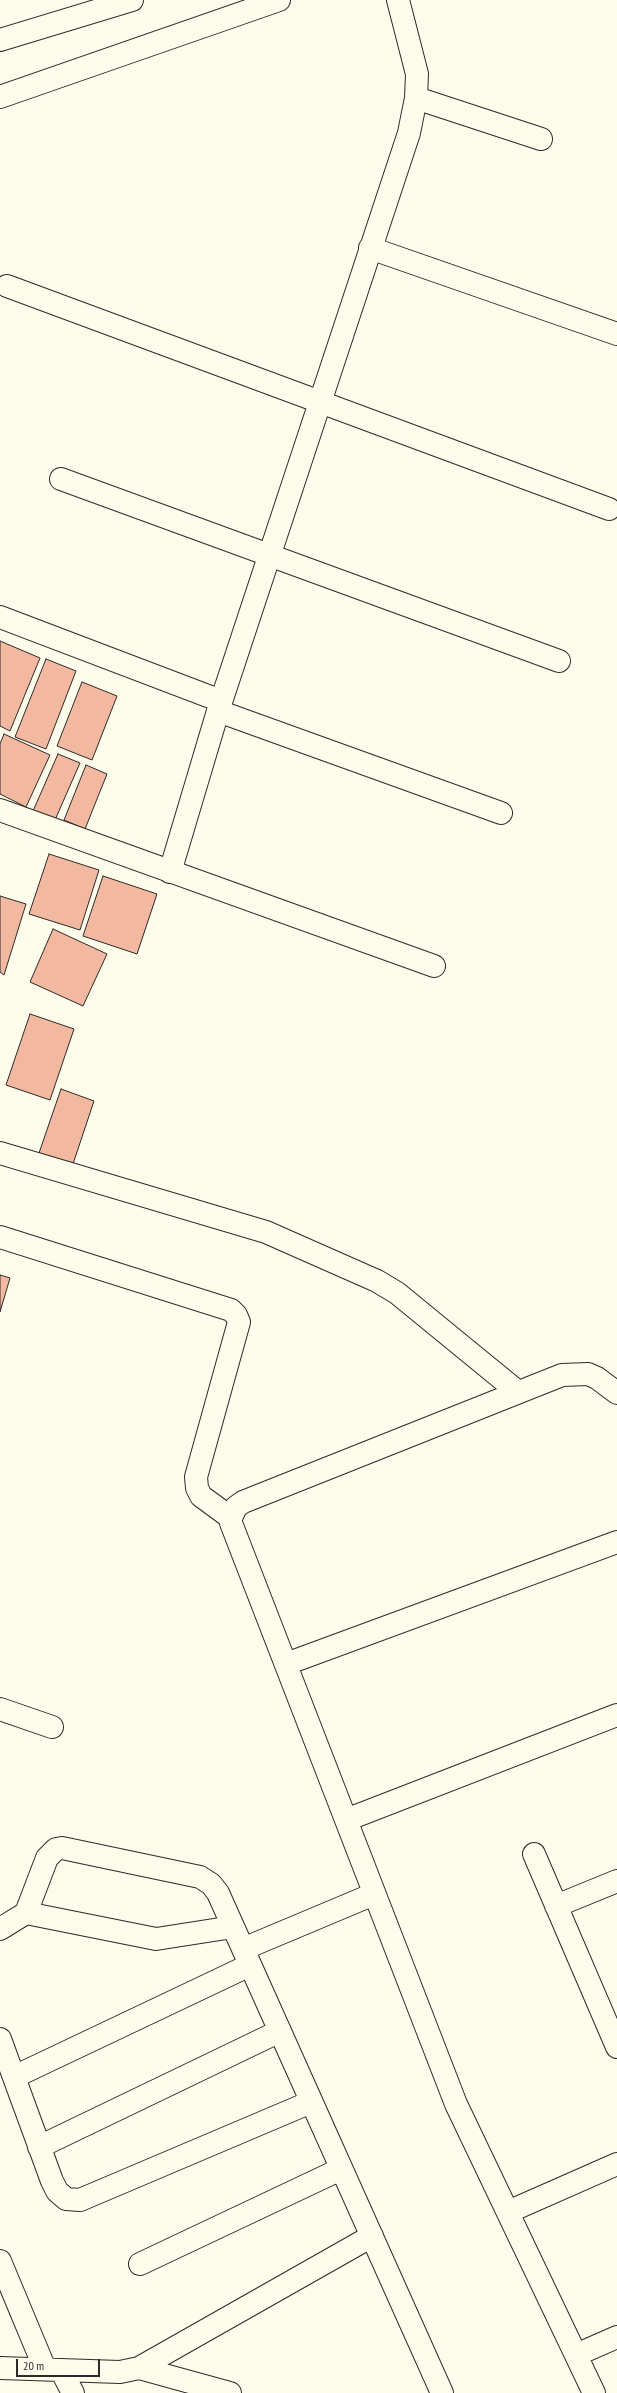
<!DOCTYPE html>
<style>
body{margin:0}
#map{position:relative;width:617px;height:2393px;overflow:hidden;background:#fdfbea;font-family:"PT Sans Narrow",sans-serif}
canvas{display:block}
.scale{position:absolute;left:16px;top:2359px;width:84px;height:18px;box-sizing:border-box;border:2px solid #2b2b2b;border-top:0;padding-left:5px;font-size:12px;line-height:14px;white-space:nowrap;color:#2b2b2b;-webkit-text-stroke:3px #fdfbea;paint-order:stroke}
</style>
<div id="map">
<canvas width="617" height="2393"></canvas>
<div class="scale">20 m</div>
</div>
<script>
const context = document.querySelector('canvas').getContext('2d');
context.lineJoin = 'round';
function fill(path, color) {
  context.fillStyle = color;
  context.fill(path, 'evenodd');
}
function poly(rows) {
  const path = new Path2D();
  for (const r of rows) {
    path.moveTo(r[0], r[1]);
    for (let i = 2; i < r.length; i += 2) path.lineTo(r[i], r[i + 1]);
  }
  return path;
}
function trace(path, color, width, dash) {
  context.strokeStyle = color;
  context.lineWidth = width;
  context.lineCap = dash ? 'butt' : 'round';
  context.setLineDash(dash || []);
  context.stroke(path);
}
const building = poly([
 [0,641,40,658,10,731,0,726,0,641],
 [46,659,76,671,46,749,15,737,46,659],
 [82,682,117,696,92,760,57,746,82,682],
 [4,734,50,755,26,807,0,794,0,744,4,734],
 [58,754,80,763,55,820,33,811,58,754],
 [86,765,107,774,85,829,64,820,86,765],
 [49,854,99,870,80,930,29,914,49,854],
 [103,876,157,894,137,954,83,936,103,876],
 [0,896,26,904,4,975,0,972,0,896],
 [53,929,107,954,83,1006,30,982,53,929],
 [30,1014,74,1029,50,1100,6,1085,30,1014],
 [61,1089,94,1101,73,1164,39,1153,61,1089],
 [0,1275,10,1278,0,1312,0,1275]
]);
fill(building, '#f2b8a0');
trace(building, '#2b2b2b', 1);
const minor = poly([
 [0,40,132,0],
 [0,97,279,0],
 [416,98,541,139],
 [370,248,617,334],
 [7,286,609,509],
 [61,479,559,661],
 [0,617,221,701],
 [218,711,501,813],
 [0,810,434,966],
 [170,872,218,711,409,133,416,98,417,74,398,0],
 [0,1153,266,1232,377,1281,397,1293,518,1392],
 [0,1237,231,1310,236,1315,239,1322,196,1477,197,1488,201,1496,231,1518],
 [286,1664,617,1542],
 [0,1709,52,1727],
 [346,1820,617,1715],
 [534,1854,617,2047],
 [556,1906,617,1881],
 [26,1913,156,1939,233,1927],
 [0,1929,26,1913,47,1858,56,1849,62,1848,200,1877,211,1884,218,1893,442,2393],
 [243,1949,374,1894],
 [0,2039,52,2181,57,2191,66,2199,80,2200,311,2102],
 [14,2077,250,1965],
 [39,2147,280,2031],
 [508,2212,617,2164],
 [0,2261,45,2369],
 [140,2264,341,2169],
 [576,2355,617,2337],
 [0,2368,120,2372,139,2368,372,2236],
 [139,2368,230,2393],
 [61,2370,73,2393],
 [594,2393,456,2104,231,1523,231,1518,236,1507,243,1502,562,1375,588,1374,597,1378,617,1393]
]);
trace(minor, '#2b2b2b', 24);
trace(minor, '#fdfbea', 22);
</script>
